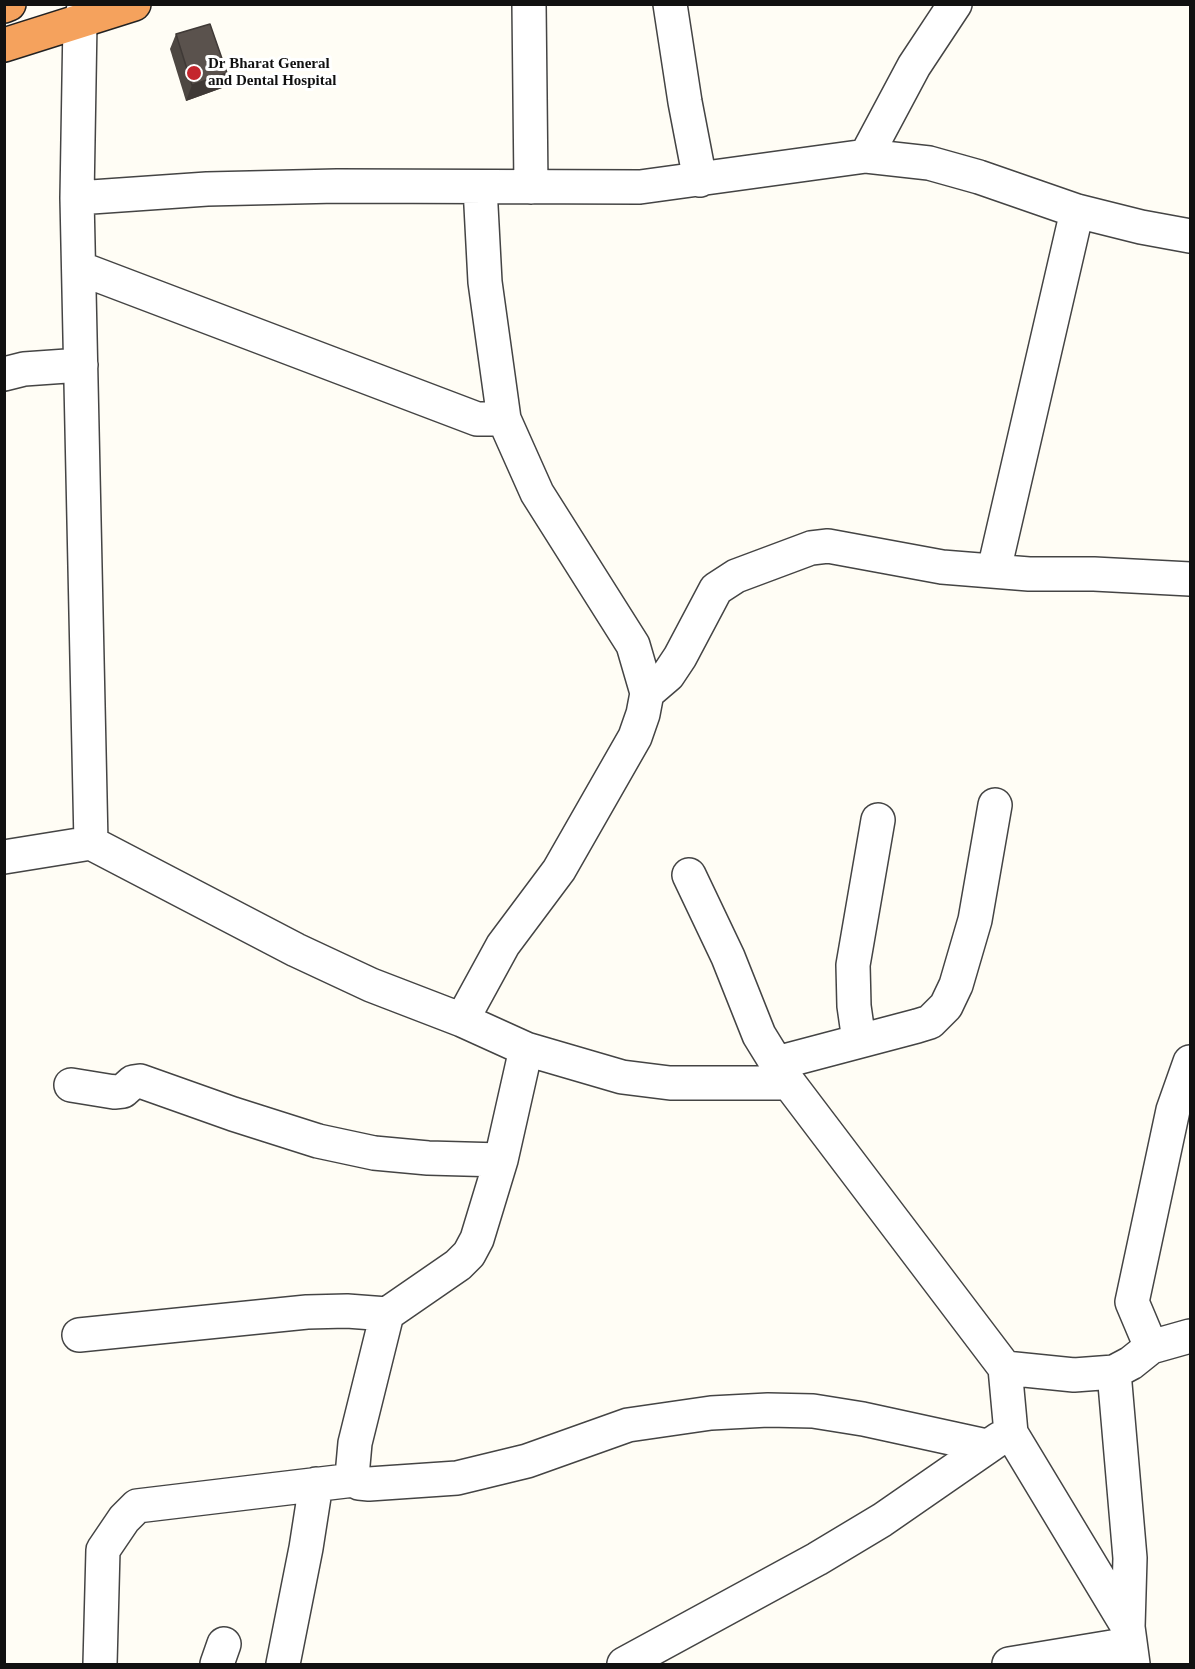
<!DOCTYPE html>
<style>
body{margin:0}
#map{position:relative;width:1195px;height:1669px;overflow:hidden;background:#fffdf5;font-family:Georgia,serif}
canvas{display:block}
.frame{position:absolute;inset:0;border:6px solid #111;pointer-events:none}
</style>
<div id="map">
<canvas width="1195" height="1669"></canvas>
<div class="frame"></div>
</div>
<script>
const context = document.querySelector('canvas').getContext('2d');
context.lineJoin = 'round';
function poly(rows) {
  const path = new Path2D();
  for (const r of rows) {
    path.moveTo(r[0], r[1]);
    for (let i = 2; i < r.length; i += 2) path.lineTo(r[i], r[i + 1]);
  }
  return path;
}
function trace(path, color, width, dash) {
  context.strokeStyle = color;
  context.lineWidth = width;
  context.lineCap = dash ? 'butt' : 'round';
  context.setLineDash(dash || []);
  context.stroke(path);
}
function fill(path, color) {
  context.fillStyle = color;
  context.fill(path, 'evenodd');
}
function drawText(font, color, halo, rows, align = 'center') {
  context.font = font + ' Georgia,serif';
  context.lineWidth = 6;
  context.setLineDash([]);
  context.textBaseline = 'middle';
  context.strokeStyle = halo;
  context.fillStyle = color;
  for (const [text, x, y, turn = 0] of rows) {
    context.save();
    context.translate(x, y);
    context.rotate((+turn || 0) * Math.PI / 180);
    context.textAlign = isNaN(turn) ? turn : align;
    if (halo) context.strokeText(text, 0, 0);
    context.fillText(text, 0, 0);
    context.restore();
  }
}
const minor = poly([
 [85,4,80,22,77,198,91,843],
 [529,4,531,187],
 [670,4,685,102,700,180],
 [866,156,914,66,955,4],
 [77,198,207,189,337,186,640,187,866,156,929,163,979,177,1077,211,1141,227,1190,236],
 [79,268,477,419,504,419],
 [4,374,24,369,81,365],
 [994,570,1077,211],
 [647,693,668,675,680,657,716,589,736,576,811,548,828,546,942,567,1029,574,1094,574,1190,579],
 [4,857,91,843,296,950,371,985,462,1020,526,1049,622,1077,670,1083,789,1083,1005,1368,1011,1433,1128,1627,1133,1664],
 [689,875,728,957,759,1035,788,1082],
 [462,1020,503,945,559,870,635,737,643,714,647,693,633,645,537,493,504,419,485,282,480,187],
 [859,1041,854,1006,853,965,878,820],
 [526,1049,501,1160,477,1239,469,1254,458,1265,387,1314,355,1443,352,1476,354,1480,359,1483,369,1484,457,1478,527,1461,628,1425,711,1413,768,1410,813,1411,863,1419,987,1446],
 [777,1063,917,1026,930,1022,946,1006,956,985,975,920,995,805],
 [71,1085,114,1092,123,1091,133,1082,140,1081,233,1114,318,1141,374,1153,428,1158,501,1160],
 [79,1335,307,1312,347,1311,387,1314],
 [1151,1347,1132,1302,1173,1110,1190,1062],
 [1005,1368,1074,1375,1114,1372,1131,1363,1151,1347,1190,1336],
 [1114,1372,1130,1558,1128,1627],
 [100,1664,103,1550,124,1519,137,1506,354,1480],
 [217,1664,224,1644],
 [283,1664,306,1548,316,1484],
 [624,1664,817,1559,882,1520,999,1439],
 [1009,1664,1130,1644]
]);
const highway = poly([
 [4,6,9,4],
 [4,45,134,4]
]);
trace(minor, '#444', 36);
trace(highway, '#222', 36);
trace(minor, '#fff', 33);
trace(highway, '#f5a25d', 33);
fill(poly([
 [176,34,227,73,222,88,186,101,170,49]
]), '#4d4742');
fill(poly([
 [227,73,222,88,186,101,192,85]
]), '#3f3936');
const building = poly([
 [210,24,227,73,192,85,176,34,210,24]
]);
fill(building, '#5a524d');
trace(building, '#3f3936', 1.5);
for (const [x, y, r, color] of [
 [194,73,8,"#c4262e"]
]) {
  const dot = new Path2D();
  dot.arc(x, y, r, 0, 2 * Math.PI);
  context.fillStyle = color;
  context.fill(dot);
  trace(dot, '#fff', 2);
}
drawText('bold 15px', '#111', '#fff', [
 ["Dr Bharat General",208,64],
 ["and Dental Hospital",208,81]
], 'left');
</script>
